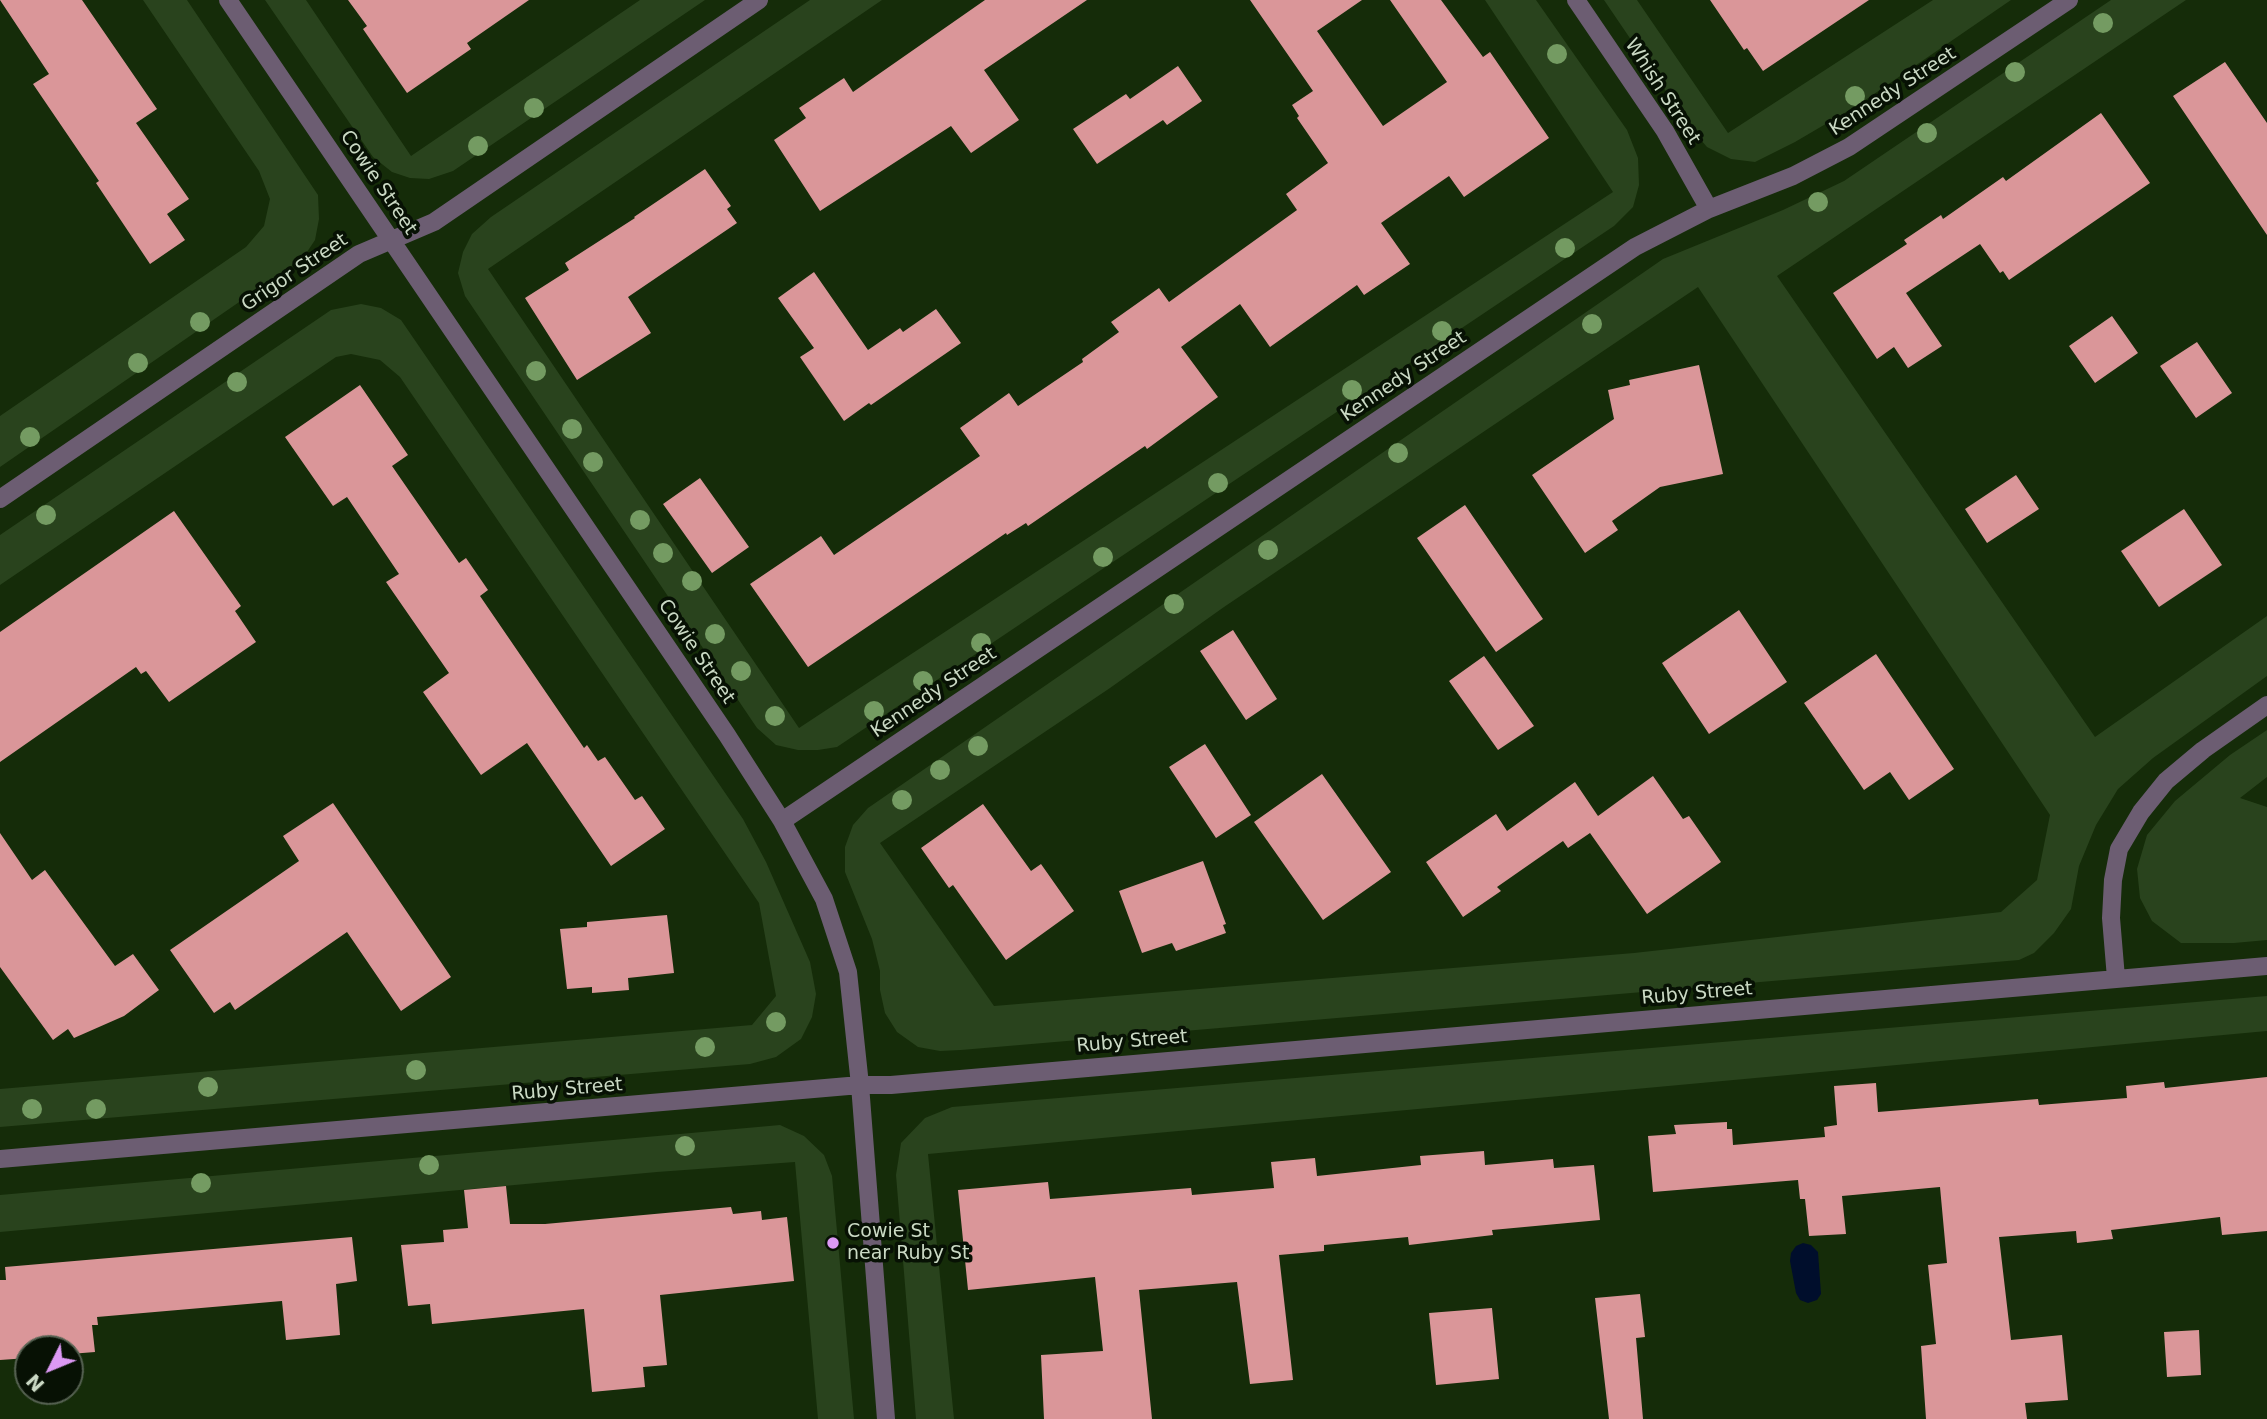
<!DOCTYPE html>
<style>
body{margin:0}
#map{position:relative;width:2267px;height:1419px;overflow:hidden;background:#152c09;font-family:"DejaVu Sans",sans-serif}
canvas{display:block}
.north{position:absolute;left:14px;top:1335px;width:70px;height:70px;box-sizing:border-box;background:#071104;border:2px solid #556151;border-radius:50%;rotate:227deg;font-size:19px;font-weight:700;line-height:28px;text-align:center;color:#cad9c4}
.north::after{content:'';display:block;margin:auto;width:24px;height:32px;background:#dc99f4;clip-path:polygon(50% 0,100% 100%,50% 72%,0 100%)}
</style>
<div id="map">
<canvas width="2267" height="1419"></canvas>
<div class="north">N</div>
</div>
<script>
const context = document.querySelector('canvas').getContext('2d');
context.lineJoin = 'round';
function fill(path, color) {
  context.fillStyle = color;
  context.fill(path, 'evenodd');
}
function poly(rows) {
  const path = new Path2D();
  for (const r of rows) {
    path.moveTo(r[0], r[1]);
    for (let i = 2; i < r.length; i += 2) path.lineTo(r[i], r[i + 1]);
  }
  return path;
}
function trace(path, color, width, dash) {
  context.strokeStyle = color;
  context.lineWidth = width;
  context.lineCap = dash ? 'butt' : 'round';
  context.setLineDash(dash || []);
  context.stroke(path);
}
function drawText(font, color, halo, rows, align = 'center') {
  context.font = font + ' "DejaVu Sans",sans-serif';
  context.lineWidth = 7;
  context.setLineDash([]);
  context.textBaseline = 'middle';
  context.strokeStyle = halo;
  context.fillStyle = color;
  for (const [text, x, y, turn = 0] of rows) {
    context.save();
    context.translate(x, y);
    context.rotate((+turn || 0) * Math.PI / 180);
    context.textAlign = isNaN(turn) ? turn : align;
    if (halo) context.strokeText(text, 0, 0);
    context.fillText(text, 0, 0);
    context.restore();
  }
}
fill(poly([
 [143,0,187,0,318,195,319,219,315,240,303,258,0,467,0,416,246,247,264,226,270,199,259,171],
 [265,0,306,0,411,156,640,0,705,0,453,171,429,179,410,178,392,172,373,157],
 [810,0,882,0,488,269,799,728,1613,192,1485,0,1536,0,1627,130,1638,158,1639,185,1633,207,1614,226,837,747,818,750,798,750,776,745,757,728,465,296,458,273,463,252,472,234,491,217],
 [1604,0,1637,0,1728,133,1933,0,2011,0,1858,105,1795,142,1755,162,1731,159,1707,147,1693,131],
 [2111,0,2186,0,1777,276,2095,737,2267,616,2267,676,2153,758,2118,789,2096,825,2079,866,2071,909,2054,933,2034,953,2019,960,961,1050,940,1051,918,1047,897,1032,885,1013,880,990,880,971,872,939,845,872,845,847,853,825,868,808,1663,259,1783,210,1844,181],
 [1698,287,2050,815,2037,880,2001,912,1634,953,994,1006,880,843,1110,688,1224,607],
 [361,304,381,308,401,320,743,819,766,862,810,962,816,994,812,1017,801,1039,776,1057,750,1064,0,1127,0,1089,752,1025,776,996,759,903,400,377,380,360,351,354,336,357,0,585,0,535,331,310],
 [2267,730,2267,777,2240,798,2267,807,2267,940,2234,943,2181,943,2152,921,2140,898,2137,869,2147,835,2175,801,2230,755],
 [2267,996,2267,1031,928,1154,954,1419,916,1419,896,1175,901,1143,925,1118,952,1107],
 [780,1125,804,1136,824,1155,832,1176,854,1419,818,1419,795,1162,657,1172,0,1232,0,1195]
]), '#29431d');
fill(poly([
 [1803,1243,1811,1245,1818,1252,1821,1294,1817,1300,1808,1303,1800,1300,1796,1293,1790,1261,1791,1253,1796,1246]
]), '#000e2c');
fill(poly([
 [0,0,82,0,157,109,136,123,189,199,167,214,185,240,150,264,96,183,99,181,33,84,49,74],
 [348,0,529,0,467,43,471,49,407,93,363,29,367,26],
 [985,0,1087,0,984,70,1019,120,971,153,951,126,820,211,774,140,806,118,799,108,844,78,853,92],
 [1250,0,1362,0,1317,31,1383,126,1447,82,1390,0,1441,0,1483,57,1490,52,1549,138,1464,197,1449,176,1381,223,1410,264,1364,295,1357,285,1270,347,1240,304,1181,347,1218,397,1147,449,1145,446,1028,526,1026,523,1007,535,1006,533,808,667,750,584,821,536,834,555,980,456,960,428,1009,393,1018,406,1083,362,1082,359,1119,332,1111,322,1159,288,1169,302,1297,210,1286,194,1328,163,1297,118,1299,116,1292,105,1313,91],
 [1710,0,1869,0,1763,71,1747,48,1744,50],
 [2225,62,2267,123,2267,235,2173,96],
 [1178,66,1202,101,1167,125,1163,120,1097,164,1073,129,1126,94,1130,99],
 [2101,113,2150,183,2009,280,2003,271,2000,273,1980,244,1906,293,1942,346,1908,368,1894,347,1877,359,1833,293,1907,244,1904,240,1941,215,1943,219,2003,177,2006,181],
 [705,169,731,206,727,209,737,223,628,297,651,333,577,380,525,298,569,270,565,263,635,218,634,217],
 [814,272,868,350,900,328,903,332,936,309,961,343,871,405,869,403,844,421,800,357,814,348,778,298],
 [2112,316,2138,353,2095,383,2069,346],
 [2197,342,2232,393,2196,418,2160,366],
 [1699,365,1723,474,1660,487,1612,521,1618,530,1585,553,1532,475,1614,419,1608,390,1630,385,1629,380],
 [360,385,408,455,392,466,459,563,466,558,488,590,480,596,584,748,587,745,598,761,605,757,635,800,642,796,665,829,611,866,527,743,481,775,423,692,449,673,386,582,399,574,347,497,333,506,285,437],
 [2016,475,2039,509,1987,543,1965,509],
 [700,478,749,547,712,573,663,504],
 [1465,505,1543,619,1496,652,1417,538],
 [2184,509,2222,565,2159,607,2121,551],
 [174,511,241,606,235,611,256,642,169,702,146,671,141,674,136,667,0,762,0,632],
 [1739,610,1787,682,1709,734,1662,663],
 [1233,630,1277,699,1246,720,1200,651],
 [1876,654,1954,769,1909,800,1890,772,1864,790,1804,703],
 [1484,656,1534,726,1498,750,1449,681],
 [1205,744,1251,815,1216,838,1169,767],
 [1322,774,1391,872,1323,920,1254,822],
 [1653,776,1683,819,1689,816,1721,862,1647,914,1590,833,1568,848,1563,841,1497,887,1501,891,1463,917,1426,862,1496,814,1507,831,1575,782,1598,816],
 [333,803,451,977,401,1011,347,932,235,1010,230,1002,214,1013,170,950,299,861,283,836],
 [983,804,1031,871,1041,864,1074,911,1006,960,953,885,949,888,921,848],
 [0,833,32,880,45,870,115,966,133,954,159,990,124,1016,74,1038,68,1029,53,1040,0,967],
 [1203,861,1226,924,1223,925,1226,933,1176,951,1172,943,1142,953,1119,891],
 [667,915,674,973,628,978,629,990,592,993,592,987,567,989,560,929,587,927,587,922],
 [2267,1077,2267,1231,2222,1235,2220,1217,2111,1230,2113,1239,2077,1243,2076,1231,1999,1237,2011,1340,2062,1335,2068,1400,2025,1403,2027,1419,1926,1419,1921,1346,1936,1344,1928,1265,1947,1263,1940,1187,1842,1196,1846,1234,1809,1236,1805,1199,1800,1199,1798,1180,1653,1192,1648,1136,1676,1134,1674,1125,1727,1122,1727,1129,1732,1129,1733,1145,1825,1137,1824,1127,1837,1125,1834,1086,1876,1083,1878,1112,2038,1099,2039,1105,2127,1098,2126,1086,2164,1082,2165,1088],
 [1484,1151,1485,1165,1553,1159,1554,1168,1594,1165,1600,1220,1492,1230,1493,1235,1409,1245,1408,1237,1324,1245,1324,1251,1279,1255,1293,1380,1250,1384,1237,1282,1139,1290,1152,1419,1044,1419,1041,1355,1103,1351,1095,1277,968,1290,958,1190,1048,1182,1050,1199,1191,1188,1192,1195,1274,1188,1271,1162,1315,1158,1317,1176,1421,1165,1420,1156],
 [506,1186,510,1224,545,1224,731,1207,733,1214,761,1211,762,1220,787,1217,794,1281,660,1295,667,1365,643,1367,645,1387,592,1392,584,1309,432,1324,430,1304,408,1306,401,1245,444,1242,443,1230,468,1228,464,1190],
 [352,1237,357,1281,336,1284,340,1335,286,1340,282,1301,97,1317,98,1325,92,1325,95,1352,70,1354,70,1349,28,1349,28,1358,0,1360,0,1280,6,1280,5,1267],
 [1640,1294,1645,1337,1636,1338,1643,1419,1609,1419,1595,1298],
 [1492,1308,1499,1379,1436,1385,1429,1313],
 [2199,1330,2201,1375,2167,1377,2164,1332]
]), '#da9699');
trace(poly([
 [228,0,727,735,782,821,824,899,848,972,860,1085,886,1419],
 [1576,0,1665,131,1709,209],
 [0,499,359,254,434,222,759,0],
 [782,821,1635,247,1709,209,1793,176,1849,147,2069,0],
 [2116,978,2111,918,2113,880,2119,849,2141,812,2166,781,2203,750,2267,705],
 [0,1159,860,1085,891,1085,2267,966]
]), '#6c5d72', 18);
context.fillStyle = '#749b62';
for (const [x, y] of [
 [2103,23],
 [1557,54],
 [2015,72],
 [1855,96],
 [534,108],
 [1927,133],
 [478,146],
 [1818,202],
 [1565,248],
 [200,322],
 [1592,324],
 [1442,331],
 [138,363],
 [536,371],
 [237,382],
 [1352,390],
 [572,429],
 [30,437],
 [1398,453],
 [593,462],
 [1218,483],
 [46,515],
 [640,520],
 [1268,550],
 [663,553],
 [1103,557],
 [692,581],
 [1174,604],
 [715,634],
 [981,643],
 [741,671],
 [923,681],
 [874,711],
 [775,716],
 [978,746],
 [940,770],
 [902,800],
 [776,1022],
 [705,1047],
 [416,1070],
 [208,1087],
 [32,1109],
 [96,1109],
 [685,1146],
 [429,1165],
 [201,1183]
]) {
  context.beginPath();
  context.arc(x, y, 10, 0, 2 * Math.PI);
  context.fill();
}
for (const [x, y, r, color] of [
 [833,1243,7,"#dc99f4"]
]) {
  const dot = new Path2D();
  dot.arc(x, y, r, 0, 2 * Math.PI);
  context.fillStyle = color;
  context.fill(dot);
  trace(dot, '#071104', 2.5);
}
drawText('19px', '#cad9c4', '#071104', [
 ["Whish Street",1662,92,57],
 ["Kennedy Street",1893,92,-33],
 ["Cowie Street",378,183,56],
 ["Grigor Street",295,273,-34],
 ["Kennedy Street",1404,377,-34],
 ["Cowie Street",696,652,56],
 ["Kennedy Street",934,693,-34],
 ["Ruby Street",1697,994,-5],
 ["Ruby Street",1132,1042,-5],
 ["Ruby Street",567,1090,-5]
]);
drawText('19px', '#cad9c4', '#071104', [
 ["Cowie St",847,1232],
 ["near Ruby St",847,1254]
], 'left');
</script>
